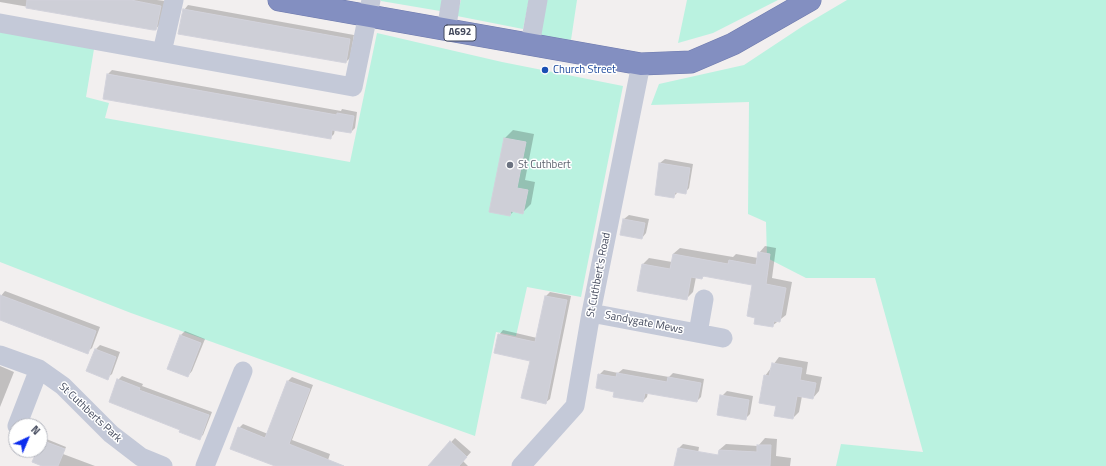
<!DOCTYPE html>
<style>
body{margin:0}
#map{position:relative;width:1106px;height:466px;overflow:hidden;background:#f2efef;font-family:"Titillium Web",sans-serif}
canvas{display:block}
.north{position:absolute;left:8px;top:418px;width:40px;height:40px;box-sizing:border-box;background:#fff;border:1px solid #b5b7bf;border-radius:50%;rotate:44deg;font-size:11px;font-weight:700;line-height:16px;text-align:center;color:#454b5e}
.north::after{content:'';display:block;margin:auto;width:14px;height:18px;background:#0c2dee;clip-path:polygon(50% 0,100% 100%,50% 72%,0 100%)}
</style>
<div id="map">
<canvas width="1106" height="466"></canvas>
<div class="north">N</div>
</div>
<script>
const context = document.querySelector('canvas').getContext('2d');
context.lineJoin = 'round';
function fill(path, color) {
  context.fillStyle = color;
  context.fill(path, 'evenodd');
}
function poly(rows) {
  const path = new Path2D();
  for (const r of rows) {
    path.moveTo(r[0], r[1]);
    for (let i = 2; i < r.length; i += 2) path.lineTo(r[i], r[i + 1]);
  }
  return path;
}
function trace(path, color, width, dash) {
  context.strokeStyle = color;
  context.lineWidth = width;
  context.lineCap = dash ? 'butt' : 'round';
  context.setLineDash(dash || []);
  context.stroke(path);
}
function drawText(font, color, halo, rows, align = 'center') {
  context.font = font + ' "Titillium Web",sans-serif';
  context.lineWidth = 3;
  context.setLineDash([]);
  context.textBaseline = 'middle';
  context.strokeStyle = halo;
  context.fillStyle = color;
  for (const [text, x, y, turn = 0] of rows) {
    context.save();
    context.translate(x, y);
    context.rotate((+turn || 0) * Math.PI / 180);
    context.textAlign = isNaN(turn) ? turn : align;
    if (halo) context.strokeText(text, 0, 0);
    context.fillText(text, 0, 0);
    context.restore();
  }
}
fill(poly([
 [381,0,442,0,440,11,381,1],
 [461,0,529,0,523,29,457,16],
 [544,0,577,0,571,40,538,35],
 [687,0,778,0,713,33,678,43],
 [847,0,1106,0,1106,466,836,466,841,444,923,452,875,278,806,278,767,258,766,222,748,214,749,102,651,105,659,84,744,65,803,26],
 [0,31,94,49,86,97,109,103,105,118,350,162,377,33,502,62,623,86,581,297,527,287,516,336,496,332,475,436,131,313,0,262]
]), '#baf2e0');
fill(poly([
 [0,0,157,0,165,1,160,24,156,29,0,2],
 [188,5,354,35,350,58,346,62,184,10],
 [112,70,341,111,342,109,357,112,355,128,351,132,335,129,334,134,330,138,108,74],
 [513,130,534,134,525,180,535,182,531,204,523,212,514,211,510,215,505,138],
 [665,159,693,164,689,188,685,193,678,192,673,197,660,163],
 [629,215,649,219,646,233,642,238,624,219],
 [765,246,776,248,772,278,792,282,786,315,772,326,757,317,753,284,705,275,702,278,696,277,693,292,686,299,643,264,649,258,672,262,673,254,680,248,733,257,736,254,758,258,759,253],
 [5,291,100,327,92,348,87,352,0,319,0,297],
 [550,292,571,296,550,399,545,403,531,361,499,335,503,330,537,338,546,296],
 [185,331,205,339,192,371,188,376,181,335],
 [100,345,120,352,112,374,107,378,88,371,96,349],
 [779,357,808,362,806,374,822,377,819,391,813,398,802,396,799,412,793,418,777,405,765,376],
 [0,366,14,372,0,407],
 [623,369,669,377,673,373,704,379,701,397,697,401,648,392,647,397,643,401,615,391,599,375,604,370,618,373],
 [122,376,143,384,142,386,212,412,203,435,199,438,181,429,118,380],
 [292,377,313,385,292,440,330,454,327,463,336,466,280,466,239,428,243,424,268,434,288,381],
 [727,391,753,396,750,414,745,419,722,415,723,395],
 [44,438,66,447,63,454,95,466,44,466,38,450,40,450,40,444],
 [455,438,471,452,463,461,468,466,440,466,434,460],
 [765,438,777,439,776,456,791,458,790,466,719,466,719,450,726,444,758,446],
 [683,444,699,447,696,466,675,466,679,448]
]), '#0003');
const building = poly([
 [27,0,131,0,161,6,156,30,153,30,26,8,27,0],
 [183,9,350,39,346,63,178,34,183,9],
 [107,74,337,115,337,113,354,116,351,133,332,130,331,139,103,99,107,74],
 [504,138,526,142,517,188,528,190,523,214,511,211,510,216,489,212,504,138],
 [659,163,690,168,686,194,675,192,674,198,655,195,659,163],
 [623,219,645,223,642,239,620,235,623,219],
 [758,252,770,254,766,284,786,288,780,322,774,321,773,327,754,324,755,318,747,316,752,285,703,276,702,279,691,277,687,300,637,291,642,264,670,269,673,254,728,264,729,260,756,265,758,252],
 [0,295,96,331,88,354,0,320,0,295],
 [545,296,567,300,546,404,521,398,530,361,494,353,498,334,535,342,545,296],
 [180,335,201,343,188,377,167,369,180,335],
 [95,349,116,357,108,380,86,371,95,349],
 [772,363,802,368,800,380,816,383,813,399,797,396,793,419,774,416,776,406,759,403,764,375,769,376,772,363],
 [617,373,667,382,668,377,701,383,697,402,645,393,643,402,613,397,614,392,596,388,598,374,616,377,617,373],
 [117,379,140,388,139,390,209,415,200,440,179,432,180,430,109,402,117,379],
 [287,381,310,389,289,444,344,466,275,466,230,449,238,427,265,438,287,381],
 [720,395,749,400,746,420,717,415,720,395],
 [41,440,65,449,58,466,42,466,32,462,37,450,40,450,41,440],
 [450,441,467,457,459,466,428,466,450,441],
 [757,445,771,445,770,466,674,466,678,448,718,455,719,450,757,452,757,445]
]);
fill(building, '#cecfd7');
trace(building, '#d2d2db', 1);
const highway = poly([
 [279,0,641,64,691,62,733,44,810,0]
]);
trace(highway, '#6e7aad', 23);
trace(poly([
 [0,23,353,87,371,0],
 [446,31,451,0],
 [530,45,538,0],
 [162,52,174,0],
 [591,313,723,338],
 [698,333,704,299],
 [0,355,39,369,63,386,111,434,141,457,163,466],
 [17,426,39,369],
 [205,466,243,371],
 [521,466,575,406,591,313,641,64]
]), '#c4c9d8', 19);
trace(highway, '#838fc1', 22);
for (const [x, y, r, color] of [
 [545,70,4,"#1a4fb4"],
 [510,165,4,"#6b7280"]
]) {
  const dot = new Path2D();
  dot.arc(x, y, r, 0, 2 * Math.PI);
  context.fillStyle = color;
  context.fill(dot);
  trace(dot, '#fff', 1.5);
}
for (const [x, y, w] of [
 [460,33,32]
]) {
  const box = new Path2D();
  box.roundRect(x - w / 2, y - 8, w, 16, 3);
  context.fillStyle = '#fff';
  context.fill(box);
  trace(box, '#454b5e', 1);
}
drawText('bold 10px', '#454b5e', null, [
 ["A692",460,33]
]);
drawText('11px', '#164399', '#fff', [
 ["Church Street",553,70]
], 'left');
drawText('11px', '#5b616d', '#fff', [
 ["St Cuthbert",518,165]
], 'left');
drawText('11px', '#454b5e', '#fff', [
 ["St Cuthbert's Road",599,275,-79],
 ["Sandygate Mews",644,323,11],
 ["St Cuthberts Park",90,413,43]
]);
</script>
